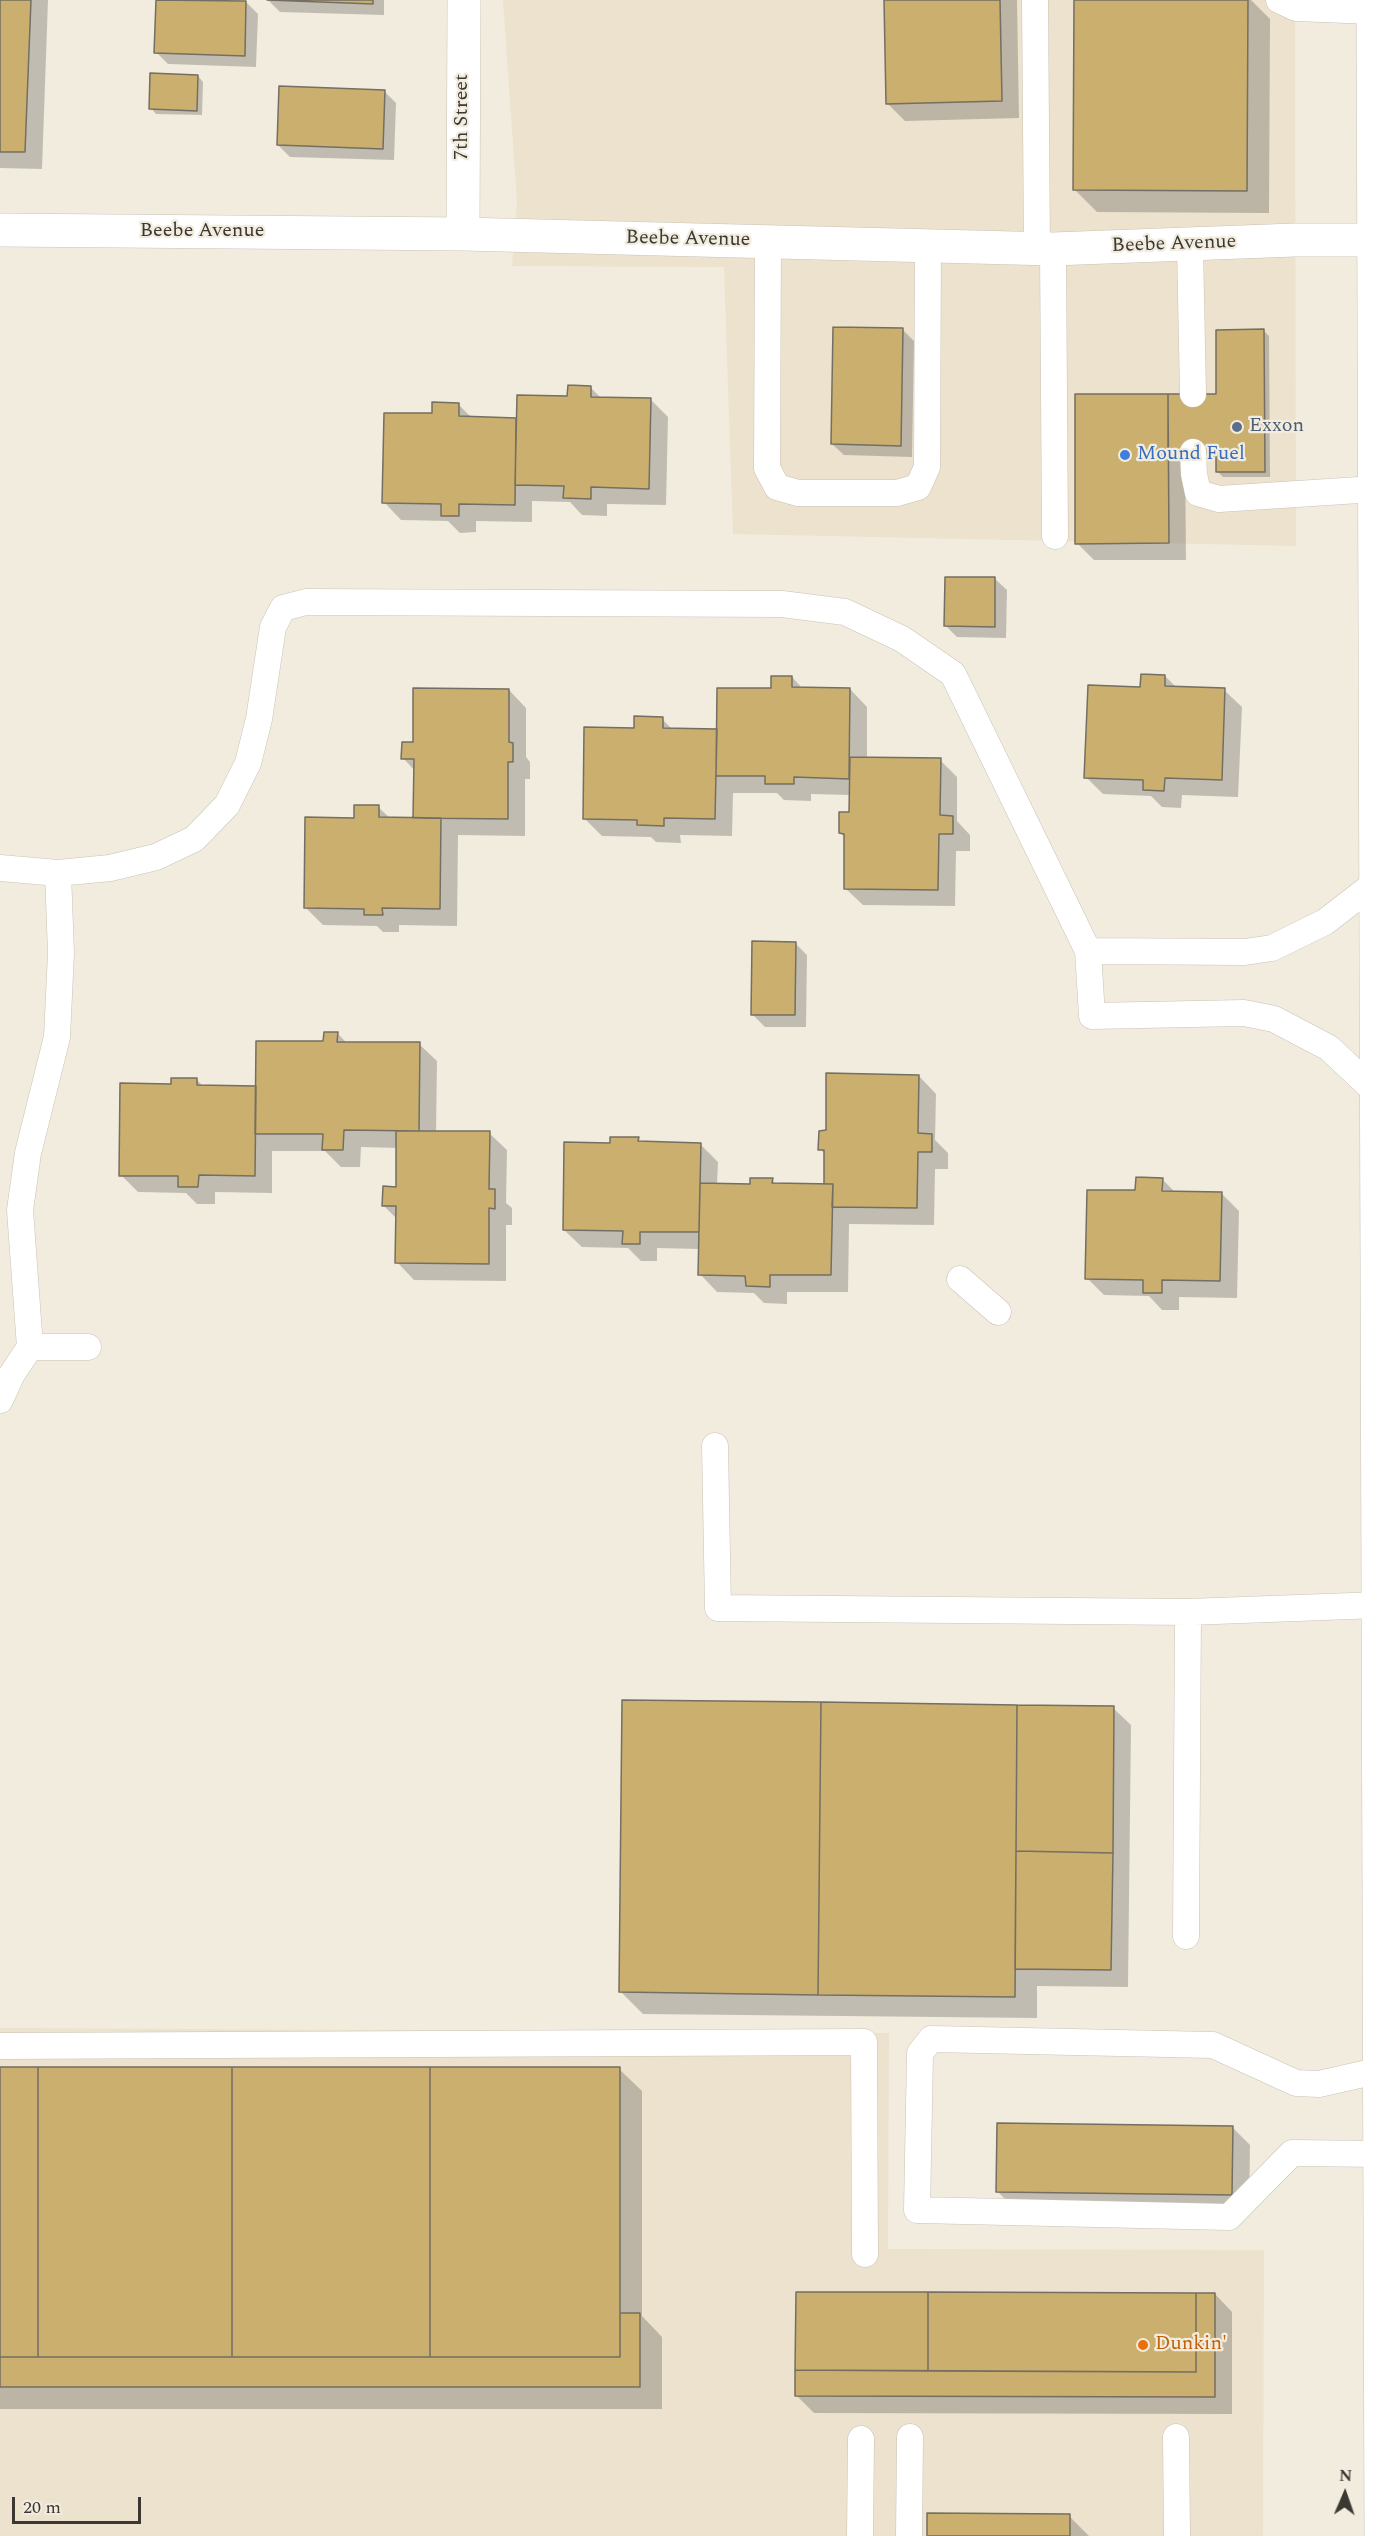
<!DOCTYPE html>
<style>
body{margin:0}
#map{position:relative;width:1387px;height:2536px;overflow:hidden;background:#f2ecde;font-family:Spectral,serif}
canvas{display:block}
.north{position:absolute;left:1315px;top:2464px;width:60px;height:60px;-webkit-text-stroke:4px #f2ecde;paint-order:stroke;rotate:2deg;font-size:16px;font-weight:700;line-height:24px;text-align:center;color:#3b3833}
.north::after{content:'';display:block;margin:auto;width:21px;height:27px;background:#3b3833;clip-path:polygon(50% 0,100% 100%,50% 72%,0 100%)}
.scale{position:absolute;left:12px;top:2497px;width:129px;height:27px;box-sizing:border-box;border:3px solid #3b3833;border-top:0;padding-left:8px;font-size:18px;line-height:21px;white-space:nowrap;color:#3b3833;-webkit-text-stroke:4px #f2ecde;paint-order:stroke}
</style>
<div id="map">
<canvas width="1387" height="2536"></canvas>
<div class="north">N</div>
<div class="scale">20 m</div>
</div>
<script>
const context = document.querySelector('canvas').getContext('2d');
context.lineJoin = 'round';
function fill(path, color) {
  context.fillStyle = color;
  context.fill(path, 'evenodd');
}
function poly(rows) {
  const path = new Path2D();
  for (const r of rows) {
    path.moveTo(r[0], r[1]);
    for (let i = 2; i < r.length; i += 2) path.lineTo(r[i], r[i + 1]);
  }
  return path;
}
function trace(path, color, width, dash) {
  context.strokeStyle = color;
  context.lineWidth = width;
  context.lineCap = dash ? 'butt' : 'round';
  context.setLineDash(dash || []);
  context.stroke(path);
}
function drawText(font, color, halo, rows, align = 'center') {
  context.font = font + ' Spectral,serif';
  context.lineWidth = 4.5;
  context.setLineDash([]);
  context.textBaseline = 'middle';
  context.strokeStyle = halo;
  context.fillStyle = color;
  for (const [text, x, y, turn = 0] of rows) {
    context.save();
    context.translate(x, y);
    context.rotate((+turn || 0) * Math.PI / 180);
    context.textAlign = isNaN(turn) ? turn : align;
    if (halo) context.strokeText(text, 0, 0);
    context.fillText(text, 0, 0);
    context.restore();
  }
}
fill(poly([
 [503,0,1295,0,1296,546,733,534,724,267,512,266,517,202],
 [0,2028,889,2033,888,2249,1264,2250,1263,2536,0,2536]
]), '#ece2cd');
fill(poly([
 [0,0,48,0,42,169,0,168],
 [158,0,246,2,258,14,256,67,168,64,156,52],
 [268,0,384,0,384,15,280,12],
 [886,0,1017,0,1019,118,905,121,887,103],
 [1075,0,1251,0,1270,19,1269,213,1097,212,1074,189],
 [198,76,203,82,202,115,156,114,151,108],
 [384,91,396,103,394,160,290,157,278,145],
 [903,330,914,341,912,457,844,455,832,444],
 [1264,331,1269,336,1270,477,1223,477,1217,471,1218,457,1185,457,1186,560,1094,560,1077,543,1217,396],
 [590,387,601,398,650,399,668,417,666,505,607,504,607,516,582,515,570,502,532,501,532,522,476,521,476,532,460,533,448,521,401,520,384,502,433,415,458,404,472,418,518,419],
 [995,579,1007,590,1006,638,957,637,946,626],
 [1165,676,1177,688,1224,690,1242,707,1238,797,1182,795,1181,808,1162,807,1151,796,1103,794,1086,777,1142,688],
 [792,677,803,689,850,689,867,707,867,759,940,760,957,777,957,821,970,835,970,851,956,851,955,906,863,905,845,888,846,838,840,833,850,813,850,795,811,794,811,801,784,800,777,793,733,793,732,836,680,835,681,843,656,842,651,837,602,836,584,818,636,729,662,719,673,730,718,731],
 [509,690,526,708,526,757,530,762,530,779,525,779,525,836,458,835,457,926,399,925,399,932,383,932,377,926,323,925,306,908,356,819,378,807,391,819,414,819,415,771,403,758,414,744],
 [795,943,807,955,806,1027,765,1027,753,1015],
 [337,1033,347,1043,419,1044,437,1061,436,1133,489,1133,507,1150,506,1203,512,1208,512,1225,506,1225,506,1281,414,1280,397,1262,397,1219,384,1206,397,1188,398,1148,361,1147,360,1167,341,1167,325,1151,272,1151,272,1193,215,1192,215,1204,197,1204,186,1193,138,1192,121,1175,173,1085,197,1080,204,1087,258,1087],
 [919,1076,936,1094,935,1140,948,1153,948,1169,935,1169,934,1225,849,1224,848,1292,787,1292,787,1304,764,1303,754,1293,717,1292,700,1274,700,1249,657,1248,657,1261,641,1261,628,1248,582,1247,564,1230,611,1144,638,1139,642,1143,700,1144,718,1162,717,1185,751,1185,772,1180,777,1185,826,1186,826,1155,820,1149,827,1132],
 [1162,1179,1175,1192,1221,1193,1239,1211,1237,1298,1179,1297,1179,1310,1162,1310,1149,1296,1104,1295,1087,1278,1137,1192],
 [623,1702,1113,1708,1131,1725,1128,1987,1037,1986,1037,2018,643,2014,620,1991],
 [0,2068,619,2069,642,2091,642,2316,662,2337,662,2409,0,2409],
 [1232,2127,1250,2145,1249,2212,1015,2209,998,2192],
 [1215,2294,1232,2312,1232,2414,814,2413,797,2396],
 [1069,2516,1089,2536,929,2536]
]), '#0003');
const building = poly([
 [0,0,31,0,25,152,0,152,0,0],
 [156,0,246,1,245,56,154,53,156,0],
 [267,0,373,0,373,4,267,0],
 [884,0,1000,0,1002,101,886,104,884,0],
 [1074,0,1248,0,1247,191,1073,190,1074,0],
 [150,73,198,75,197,111,149,109,150,73],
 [279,86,385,90,383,149,277,145,279,86],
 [833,327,903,328,901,446,831,444,833,327],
 [1264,329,1265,472,1216,472,1216,452,1168,452,1168,394,1216,394,1216,330,1264,329],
 [568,385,591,386,591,397,651,398,649,489,591,487,591,499,563,498,564,486,515,485,517,395,567,396,568,385],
 [1075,394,1168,394,1169,543,1075,544,1075,394],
 [432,402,459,403,459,416,516,418,515,505,459,504,459,516,441,516,441,504,382,503,384,413,432,413,432,402],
 [945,577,995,577,995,627,944,626,945,577],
 [1141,674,1165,675,1165,686,1225,688,1222,780,1165,778,1164,791,1143,790,1143,780,1084,778,1088,685,1140,687,1141,674],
 [771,676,792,676,792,687,850,688,849,779,794,777,794,784,765,784,765,776,716,776,717,688,771,688,771,676],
 [413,688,509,689,509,742,513,743,513,762,508,762,508,819,413,818,414,759,401,759,402,742,413,742,413,688],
 [634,716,663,717,663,728,717,729,715,819,664,818,664,826,637,825,637,820,583,819,584,727,634,728,634,716],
 [850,757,941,758,940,815,953,816,953,834,939,834,938,890,844,889,844,834,839,833,839,812,849,812,850,757],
 [354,805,379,805,379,817,441,818,440,909,382,908,383,915,364,915,364,909,304,908,305,817,354,818,354,805],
 [752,941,796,942,795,1015,751,1015,752,941],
 [324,1032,338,1032,337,1042,420,1042,419,1131,344,1130,343,1150,322,1150,323,1134,255,1134,256,1041,323,1041,324,1032],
 [826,1073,919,1075,918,1133,932,1134,932,1152,918,1152,917,1208,832,1207,833,1184,824,1184,824,1150,818,1150,819,1131,826,1130,826,1073],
 [171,1078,197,1078,197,1085,256,1086,255,1176,199,1175,198,1187,178,1187,178,1176,119,1176,120,1083,171,1084,171,1078],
 [396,1131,490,1131,489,1189,495,1189,495,1209,489,1208,489,1264,395,1263,396,1206,382,1206,383,1186,396,1187,396,1131],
 [610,1137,639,1137,638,1141,701,1143,699,1232,640,1232,640,1244,622,1244,623,1231,563,1230,564,1142,610,1143,610,1137],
 [1136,1177,1163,1178,1162,1191,1222,1192,1220,1281,1162,1280,1162,1293,1143,1293,1143,1280,1085,1279,1087,1190,1135,1190,1136,1177],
 [750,1178,773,1178,772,1183,833,1184,831,1275,770,1275,770,1287,746,1286,745,1276,698,1275,700,1183,750,1184,750,1178],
 [622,1700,821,1702,818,1995,619,1992,622,1700],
 [821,1702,1017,1705,1015,1997,818,1995,821,1702],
 [1017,1705,1114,1706,1113,1853,1016,1851,1017,1705],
 [1016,1851,1113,1853,1111,1970,1015,1969,1016,1851],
 [0,2067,38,2067,38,2357,0,2357,0,2067],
 [38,2067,232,2067,232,2357,38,2357,38,2067],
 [232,2067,430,2067,430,2357,232,2357,232,2067],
 [430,2067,620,2067,620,2357,430,2357,430,2067],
 [997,2123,1233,2126,1232,2195,996,2192,997,2123],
 [796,2292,928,2292,928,2371,795,2370,796,2292],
 [928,2292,1196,2293,1196,2372,928,2371,928,2292],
 [1196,2293,1215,2293,1215,2397,795,2396,795,2370,1196,2372,1196,2293],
 [620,2313,640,2313,640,2387,0,2387,0,2357,620,2357,620,2313],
 [927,2513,1070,2514,1070,2536,927,2536,927,2513]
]);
fill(building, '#caaf6e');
trace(building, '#746f62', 1.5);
const lane = poly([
 [1035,0,1037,248],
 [1279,0,1296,8,1373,11],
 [768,242,767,468,777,487,798,493,897,493,918,487,927,467,928,246],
 [1190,246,1193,394],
 [1053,249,1055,536],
 [1193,452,1194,474,1198,493,1219,499,1375,489],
 [0,868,58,873,110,868,156,857,194,839,227,805,248,763,259,719,273,627,283,608,306,602,782,604,845,612,902,639,953,674,1088,951,1092,1016,1244,1013,1274,1019,1329,1048,1378,1094],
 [1088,951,1245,952,1272,948,1325,922,1378,881],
 [960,1279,998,1312],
 [30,1347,88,1347],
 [0,1400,12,1374,30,1347,20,1210,28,1153,57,1037,61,953,58,873],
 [715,1446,718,1608,1188,1612,1379,1605],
 [1186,1936,1188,1612],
 [0,2046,864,2042,865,2254],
 [1381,2070,1319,2084,1296,2083,1213,2045,931,2039,920,2053,917,2210,1229,2217,1292,2153,1381,2154],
 [1176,2437,1177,2536],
 [860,2536,861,2439],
 [909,2536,910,2437]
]);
const street = poly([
 [0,230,463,234,1053,249,1295,240,1375,240],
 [463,234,464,0]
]);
const secondary = poly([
 [1373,0,1381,2536]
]);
trace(lane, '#c9c3b6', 27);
trace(street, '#c9c3b6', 34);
trace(secondary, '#c9c3b6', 34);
trace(lane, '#fff', 26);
trace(street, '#fff', 33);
trace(secondary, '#fff', 33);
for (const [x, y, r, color] of [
 [1237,427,6,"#5c6f8a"],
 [1125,455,6,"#3f7fe0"],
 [1143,2345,6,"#e8710a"]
]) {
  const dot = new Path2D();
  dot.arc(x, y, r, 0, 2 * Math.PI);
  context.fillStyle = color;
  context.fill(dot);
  trace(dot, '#f2ecde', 2);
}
drawText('20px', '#3b3833', '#f2ecde', [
 ["7th Street",463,117,-90],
 ["Beebe Avenue",202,232],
 ["Beebe Avenue",688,240,1],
 ["Beebe Avenue",1174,245,-2]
]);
drawText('20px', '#4e5e75', '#f2ecde', [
 ["Exxon",1249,427]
], 'left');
drawText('20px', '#366cbe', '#f2ecde', [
 ["Mound Fuel",1137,455]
], 'left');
drawText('20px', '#c56008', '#f2ecde', [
 ["Dunkin'",1155,2345]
], 'left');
</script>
